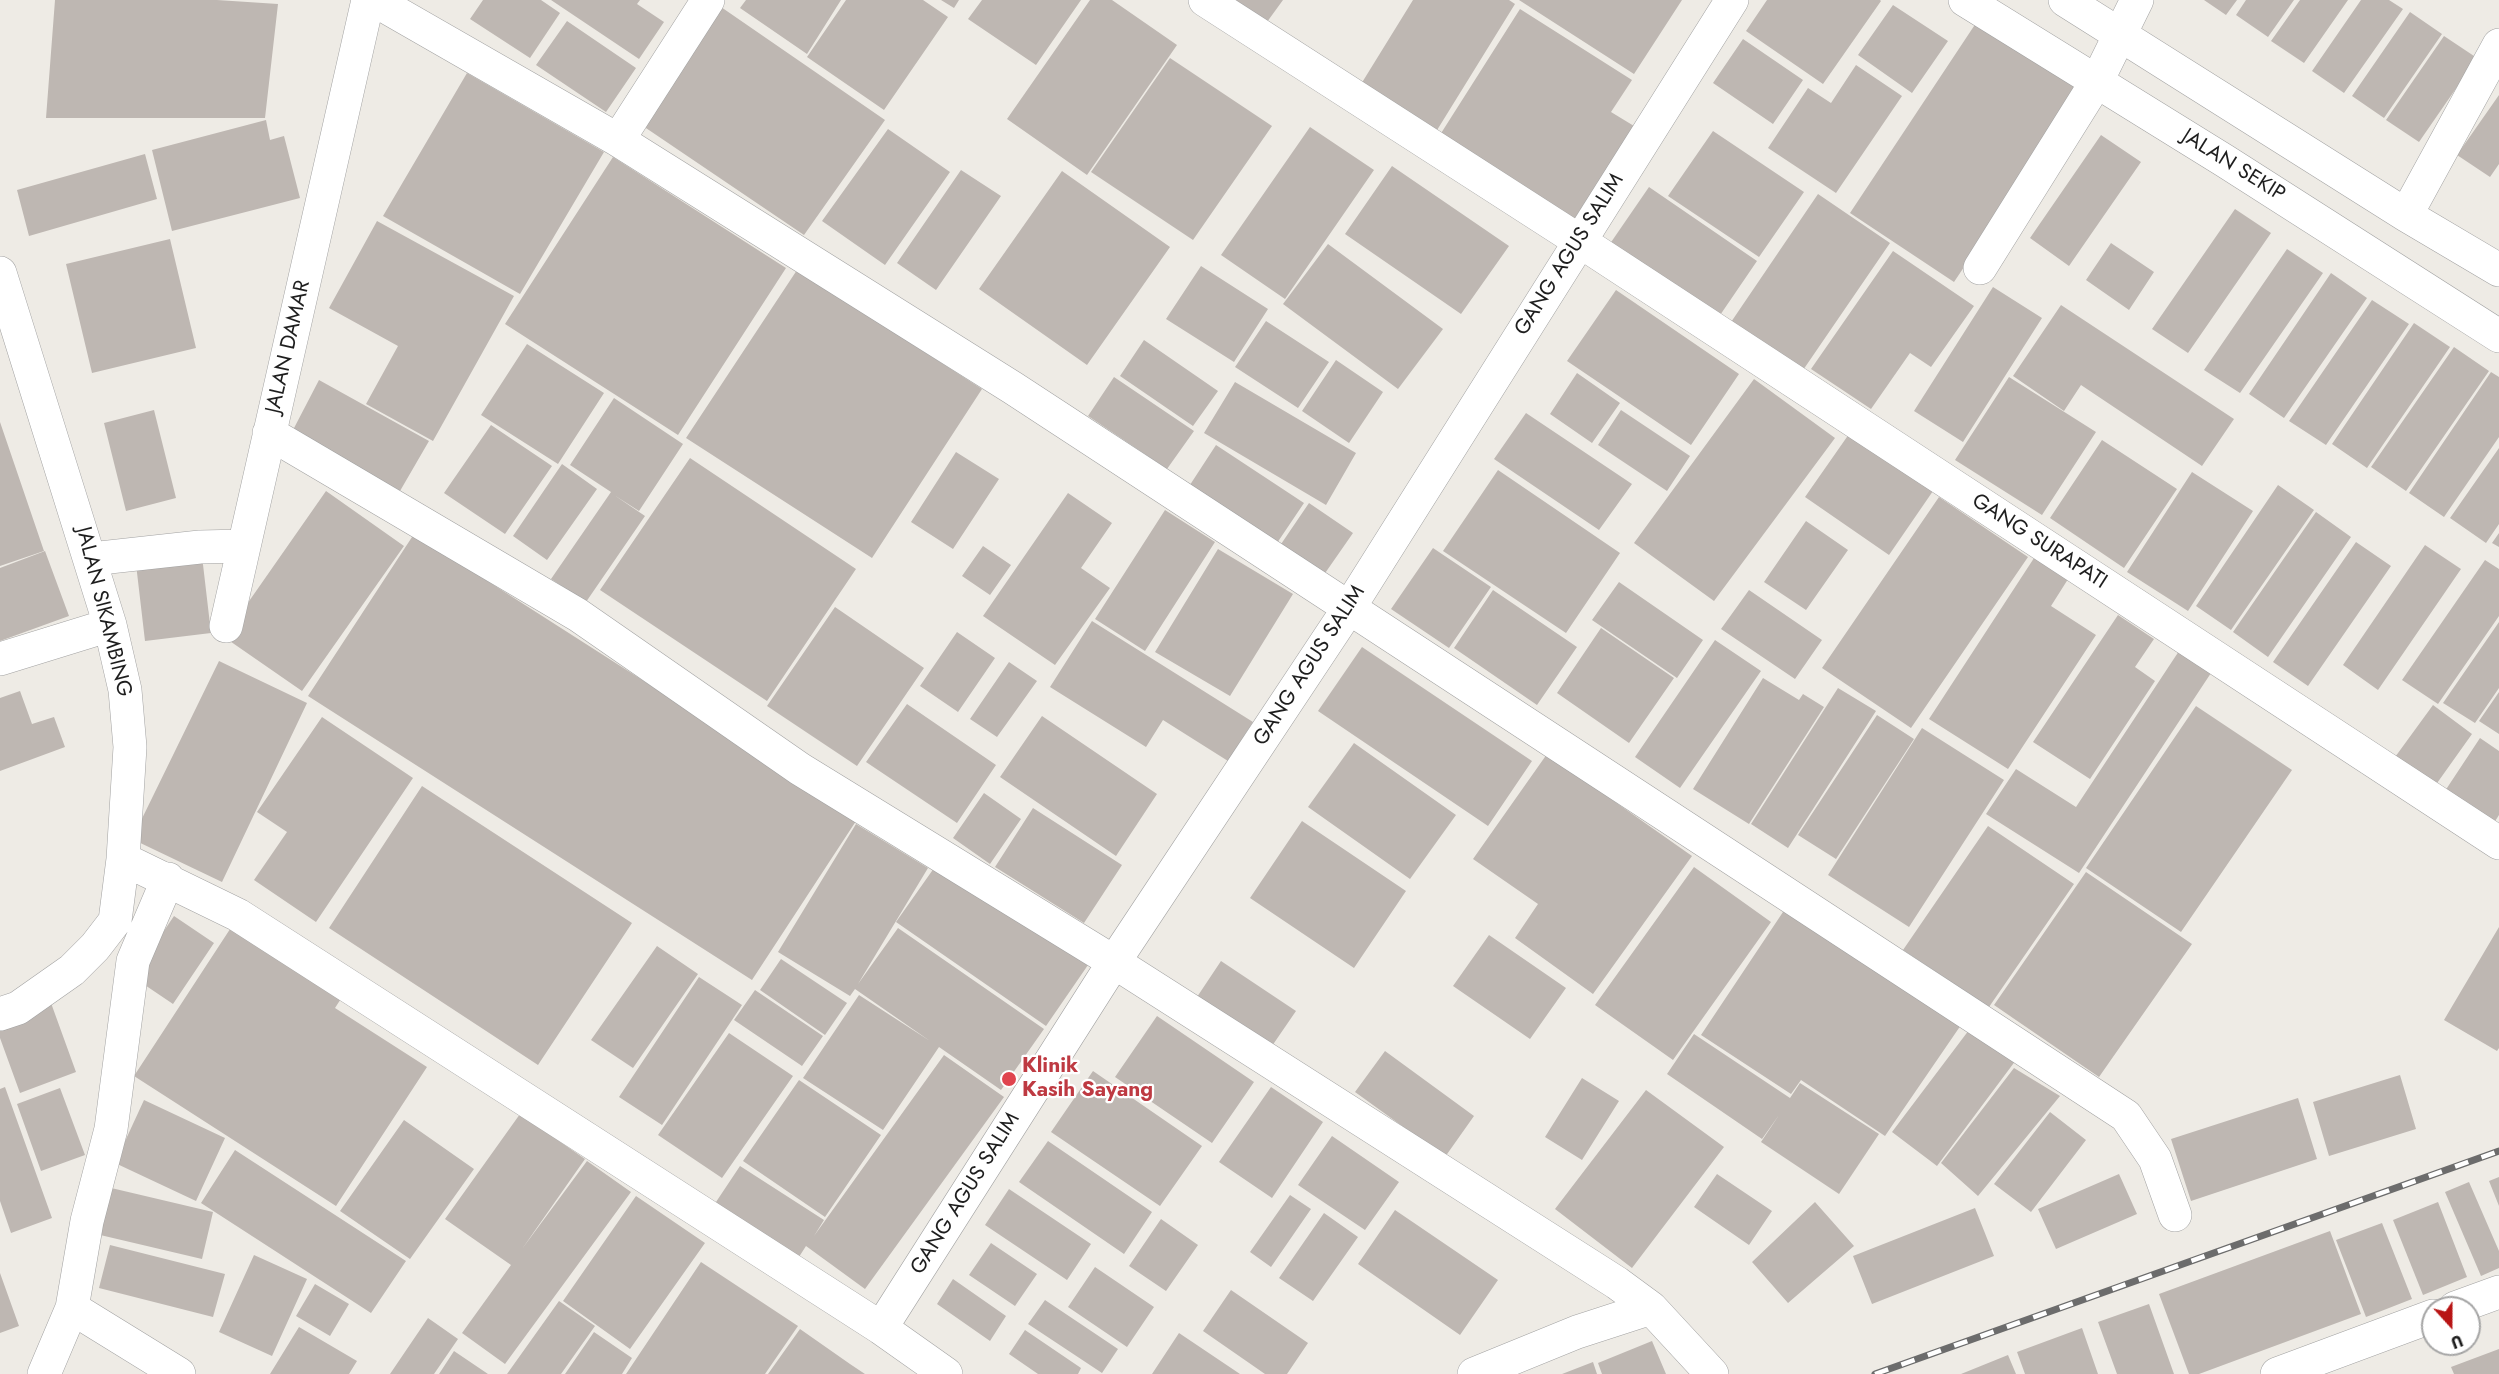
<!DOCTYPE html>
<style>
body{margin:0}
#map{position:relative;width:2499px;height:1374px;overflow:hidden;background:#eeebe5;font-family:Jost,sans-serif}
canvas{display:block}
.north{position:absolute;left:2421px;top:1296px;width:60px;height:60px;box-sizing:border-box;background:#fff;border:2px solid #a5a5a5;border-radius:50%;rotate:159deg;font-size:16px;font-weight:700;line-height:24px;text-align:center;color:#1e1e1e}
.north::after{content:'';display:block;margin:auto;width:21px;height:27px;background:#b81414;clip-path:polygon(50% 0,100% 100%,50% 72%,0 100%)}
</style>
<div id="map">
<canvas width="2499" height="1374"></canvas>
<div class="north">U</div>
</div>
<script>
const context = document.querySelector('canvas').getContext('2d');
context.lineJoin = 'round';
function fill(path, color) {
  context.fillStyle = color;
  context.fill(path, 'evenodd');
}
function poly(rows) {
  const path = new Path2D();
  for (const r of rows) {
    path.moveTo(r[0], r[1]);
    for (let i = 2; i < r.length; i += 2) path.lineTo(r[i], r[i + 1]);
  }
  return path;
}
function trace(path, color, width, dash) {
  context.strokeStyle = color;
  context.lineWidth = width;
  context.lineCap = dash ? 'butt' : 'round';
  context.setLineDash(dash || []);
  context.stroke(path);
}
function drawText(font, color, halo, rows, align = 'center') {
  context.font = font + ' Jost,sans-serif';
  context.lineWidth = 4.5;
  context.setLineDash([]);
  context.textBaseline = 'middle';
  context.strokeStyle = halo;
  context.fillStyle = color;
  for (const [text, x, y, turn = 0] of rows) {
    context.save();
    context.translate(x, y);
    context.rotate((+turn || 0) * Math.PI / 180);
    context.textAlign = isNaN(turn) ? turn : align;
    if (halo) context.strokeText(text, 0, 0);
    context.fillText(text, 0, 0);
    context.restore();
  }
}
fill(poly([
 [55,0,217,0,278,4,265,118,46,118],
 [483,0,541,0,560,13,530,58,470,19],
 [551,0,640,0,637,4,664,22,639,59],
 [746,0,841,0,807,54,740,8],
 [846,0,923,0,948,17,884,110,807,57],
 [941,0,959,0,954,8],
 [982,0,1081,0,1036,65,968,19],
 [1090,0,1112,0,1177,45,1087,175,1007,119],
 [1212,0,1283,0,1259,33],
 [1413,0,1509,0,1515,4,1434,135,1358,89],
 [1519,0,1682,0,1634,74],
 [1767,0,1880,0,1881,1,1823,84,1746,31],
 [2204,0,2237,0,2226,15],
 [2246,0,2294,0,2268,37,2236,15],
 [2300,0,2348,0,2304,63,2271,41],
 [2361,0,2389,0,2403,9,2344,93,2312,71],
 [1893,5,1948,41,1912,93,1858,55],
 [721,7,885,120,804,235,640,124],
 [1520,9,1632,80,1611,112,1634,126,1572,223,1438,138],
 [2410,12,2442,34,2384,118,2352,96],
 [1978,20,2083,89,1954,282,1850,213],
 [567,21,636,68,606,112,536,65],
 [2444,36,2477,58,2419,142,2386,120],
 [1743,39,1803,80,1773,124,1713,83],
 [1170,58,1272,126,1193,240,1091,172],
 [1856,65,1902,96,1836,193,1768,148,1808,88,1831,103],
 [467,73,604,152,520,294,383,216],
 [2499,95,2499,164,2490,177,2457,155],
 [266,120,270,140,284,136,300,198,172,231,152,150],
 [1310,127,1374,170,1285,299,1221,255],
 [888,129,950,172,885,265,822,221],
 [1713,131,1804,192,1759,257,1668,196],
 [2101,135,2141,162,2069,266,2030,238],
 [145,154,157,199,29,236,17,190],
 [613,157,786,268,678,435,505,324],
 [1392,166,1509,246,1461,314,1345,234],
 [961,170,1001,196,936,290,897,263],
 [1062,171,1170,247,1087,365,979,289],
 [1649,187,1757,261,1714,324,1605,251],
 [1818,194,1890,243,1799,376,1727,328],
 [2235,209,2271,233,2188,353,2152,329],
 [377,221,514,296,433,441,366,404,398,346,329,308],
 [170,239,196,348,92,373,66,264],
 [2111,243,2154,272,2129,310,2086,280],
 [1328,244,1443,329,1398,389,1283,304],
 [2287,249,2323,273,2240,393,2204,370],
 [1893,251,1974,306,1931,367,1910,353,1871,409,1811,369],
 [1201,266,1268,309,1234,362,1166,319],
 [797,270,982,389,872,558,686,438],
 [2331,273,2367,298,2284,418,2249,394],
 [1993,287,2042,318,1963,442,1914,411],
 [1616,290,1739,374,1691,445,1567,361],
 [2372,300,2409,324,2326,445,2289,421],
 [2061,305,2234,419,2202,466,2081,385,2064,411,2013,376],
 [1266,321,1329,362,1298,408,1235,367],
 [2414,323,2450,347,2367,468,2332,444],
 [1144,340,1218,391,1193,426,1120,376],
 [527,344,604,393,558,464,481,415],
 [2454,347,2489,371,2406,491,2371,467],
 [1336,360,1383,392,1349,443,1302,411],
 [2491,372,2499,377,2499,437,2444,517,2409,493],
 [1577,373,1620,403,1592,443,1550,414],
 [1114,377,1194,431,1167,469,1088,416],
 [2009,377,2096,432,2042,515,1955,460],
 [1754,379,1835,438,1714,601,1634,543],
 [319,380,429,441,400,491,293,430],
 [1235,382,1356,453,1326,505,1204,433],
 [614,398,683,444,639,511,614,495,645,516,586,602,551,579,611,492,570,465],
 [154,410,176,498,126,511,104,423],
 [1621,410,1690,456,1667,491,1598,445],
 [1526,413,1632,484,1599,530,1494,459],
 [0,422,44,551,0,566],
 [491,425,552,466,505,534,444,493],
 [1849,434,1933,491,1889,555,1805,497],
 [2102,440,2177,489,2124,568,2050,518],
 [1216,445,1304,503,1273,549,1186,491],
 [2499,448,2499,524,2486,543,2450,518],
 [956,452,999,479,953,549,911,522],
 [690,458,856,569,767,701,600,590],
 [562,464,597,489,547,560,513,536],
 [1498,470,1620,553,1566,633,1443,551],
 [2192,472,2253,511,2188,611,2127,572],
 [2278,485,2314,510,2231,630,2196,606],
 [326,491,404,546,302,691,224,637],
 [1068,493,1112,523,1081,568,1110,588,1055,665,983,616],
 [1939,497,2028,557,1911,728,1822,668],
 [1309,503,1353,533,1321,579,1277,550],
 [1165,510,1215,542,1145,651,1095,619],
 [2316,512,2351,537,2268,657,2233,632],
 [1806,521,1848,550,1806,610,1764,582],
 [2499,533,2499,547,2492,543],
 [414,534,858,818,752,980,308,696],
 [2356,542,2391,566,2308,686,2273,662],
 [2425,545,2461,569,2378,690,2343,665],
 [983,546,1011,565,990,595,962,576],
 [1433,548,1491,587,1449,648,1391,609],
 [1218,549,1293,594,1230,696,1155,652],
 [45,551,69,616,0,641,0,568],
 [2036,555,2070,576,2051,606,2096,635,2008,769,1929,719],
 [202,556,211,633,145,641,136,564],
 [2485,560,2499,569,2499,616,2438,704,2402,680],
 [1619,582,1703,640,1677,678,1592,620],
 [1493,590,1577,647,1537,705,1454,648],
 [1749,590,1822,640,1795,679,1721,629],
 [835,607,924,668,857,766,767,706],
 [2118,615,2154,639,2135,667,2155,681,2090,779,2033,742],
 [1092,621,1253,722,1228,761,1163,720,1146,747,1050,687],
 [2499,622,2499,688,2475,723,2443,703],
 [1601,628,1674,678,1629,743,1557,693],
 [957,632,995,658,958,712,920,686],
 [1715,640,1761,671,1680,788,1635,757],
 [1362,647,1532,761,1488,826,1318,711],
 [2179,651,2211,673,2079,873,1986,814,2016,769,2076,807],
 [219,661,307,703,222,882,132,839],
 [1009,662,1037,681,997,737,970,719],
 [1763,678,1799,700,1803,694,1824,707,1749,824,1693,789],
 [1838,688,1876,711,1788,848,1751,824],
 [20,691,32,724,54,717,65,747,0,771,0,698],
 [2499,692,2499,734,2479,721],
 [907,704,996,765,957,823,866,762],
 [2433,705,2472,734,2430,793,2390,764],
 [2196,706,2292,770,2181,932,2086,868],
 [1877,715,1914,739,1836,859,1798,835],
 [1042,716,1157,794,1116,856,1000,777],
 [322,717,413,778,316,922,254,880,287,832,257,812],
 [1922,728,2004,780,1909,927,1828,875],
 [2480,738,2499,751,2499,815,2492,826,2443,794],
 [1354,743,1456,815,1410,879,1308,807],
 [1547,754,1692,856,1593,994,1515,938,1538,904,1473,859],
 [422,786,632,923,538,1065,329,928],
 [984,793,1021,819,990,864,953,838],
 [1033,808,1122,865,1084,923,995,867],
 [1302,821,1406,891,1354,968,1250,898],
 [856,824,928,868,858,984,898,928,1044,1029,1001,1090,939,1047,883,1130,803,1078,859,995,930,1041,855,989,850,996,778,952],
 [1988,826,2074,884,1989,1007,1903,950],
 [939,861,1088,965,1046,1026,896,922],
 [1694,867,1771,922,1673,1060,1595,1005],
 [2086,872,2192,944,2099,1077,1994,1005],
 [1785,909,1961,1025,1885,1136,1801,1080,1791,1094,1701,1035],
 [174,916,214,943,173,1004,133,977],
 [234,923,344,994,335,1008,427,1067,336,1206,134,1076],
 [2499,927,2499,1048,2497,1051,2444,1020],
 [1489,935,1566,988,1530,1039,1453,986],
 [657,946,698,974,633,1068,591,1040],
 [781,959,847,1003,825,1035,760,990],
 [1221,961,1296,1011,1272,1046,1197,997],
 [699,977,742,1005,662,1125,619,1097],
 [755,990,823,1036,802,1066,734,1020],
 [51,1003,76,1072,20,1093,0,1038,0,1021],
 [1157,1016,1254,1082,1212,1143,1115,1077],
 [1972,1026,2016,1060,1937,1166,1892,1132],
 [729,1033,793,1076,722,1178,658,1135],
 [1694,1034,1790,1098,1800,1083,1879,1134,1839,1194,1761,1142,1779,1115,1762,1139,1667,1074],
 [1385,1051,1474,1116,1445,1157,1355,1092],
 [944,1055,1004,1097,865,1289,806,1246,797,1260,714,1205,740,1166,824,1220,814,1236],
 [2014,1068,2060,1096,1978,1196,1941,1163],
 [1093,1071,1202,1146,1160,1206,1051,1132],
 [2400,1075,2416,1129,2329,1156,2313,1102],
 [1582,1078,1619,1101,1582,1160,1545,1137],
 [799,1080,881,1135,825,1217,743,1161],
 [5,1087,52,1218,11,1233,0,1201,0,1089],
 [1271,1087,1323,1122,1272,1198,1219,1162],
 [60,1088,85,1155,41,1171,17,1104],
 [1646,1090,1724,1147,1632,1268,1555,1209],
 [2298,1098,2317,1159,2191,1201,2171,1139],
 [144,1100,225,1138,196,1201,115,1163],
 [2050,1112,2086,1140,2031,1212,1994,1184],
 [520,1114,585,1159,522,1249,587,1161,631,1192,505,1364,462,1333,511,1265,445,1219],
 [404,1120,474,1169,410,1259,340,1211],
 [1332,1136,1399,1182,1365,1230,1298,1185],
 [1048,1141,1152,1212,1124,1254,1019,1182],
 [235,1150,406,1261,371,1313,201,1203],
 [1717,1174,1772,1211,1749,1245,1694,1207],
 [2119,1174,2137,1214,2056,1249,2038,1209],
 [2499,1177,2499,1206,2489,1181],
 [2469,1182,2499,1251,2499,1268,2481,1276,2445,1192],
 [107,1187,213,1212,202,1259,96,1234],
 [1009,1189,1091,1244,1067,1280,985,1225],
 [1290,1195,1311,1209,1271,1267,1250,1252],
 [636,1196,705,1243,630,1349,563,1301],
 [1815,1202,1854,1246,1788,1303,1752,1262],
 [2438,1202,2467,1277,2423,1295,2393,1220],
 [1975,1208,1994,1256,1872,1304,1853,1256],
 [1395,1210,1498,1280,1460,1335,1358,1264],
 [1324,1213,1358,1237,1313,1301,1279,1278],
 [1161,1219,1198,1245,1166,1291,1129,1266],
 [2382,1223,2412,1299,2366,1317,2336,1240],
 [2330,1231,2361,1314,2199,1374,2189,1374,2159,1294],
 [991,1243,1037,1274,1015,1306,969,1275],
 [110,1245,225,1274,213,1317,99,1288],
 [254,1255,307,1279,272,1356,219,1332],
 [701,1262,798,1326,765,1374,626,1374],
 [1095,1267,1154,1307,1127,1347,1068,1307],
 [0,1273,19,1326,0,1333],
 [953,1279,1006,1316,990,1341,937,1304],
 [315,1284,349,1304,330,1336,296,1316],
 [1231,1290,1308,1343,1287,1374,1265,1374,1203,1331],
 [1045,1300,1118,1349,1102,1373,1028,1324],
 [559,1301,595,1326,561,1374,507,1374],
 [2149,1304,2174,1374,2117,1374,2098,1322],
 [428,1318,458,1339,434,1374,390,1374],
 [299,1327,357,1361,349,1374,270,1374],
 [2082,1328,2098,1374,2025,1374,2017,1352],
 [800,1329,850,1364,865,1374,768,1374],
 [1025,1330,1081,1368,1078,1374,1038,1374,1009,1354],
 [594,1332,632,1358,622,1374,565,1374],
 [1179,1333,1240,1374,1152,1374],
 [1652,1341,1666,1374,1602,1374,1598,1363],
 [2499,1349,2499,1374,2454,1374,2451,1367],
 [454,1351,488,1374,439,1374],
 [2008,1355,2016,1374,1961,1374],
 [1593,1362,1597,1374,1562,1374]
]), '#beb7b2');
const minor = poly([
 [374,0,618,140,1013,388,2126,1116,2155,1159,2175,1215],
 [1205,0,1578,240,2499,843],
 [1965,0,2225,161,2499,336],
 [2065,0,2406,215,2499,270],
 [618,140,708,0],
 [2406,215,2499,45],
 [1980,268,2097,81,2137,0],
 [0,273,110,625,125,690,130,747,123,859,115,921,95,947,72,970,18,1008,0,1014],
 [269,433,578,615,800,769,1114,962,1617,1283,1651,1308,1577,1332,1474,1374],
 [91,559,200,547,243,546],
 [226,626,368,0],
 [0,659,110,625],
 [123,859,238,915,881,1328,946,1374],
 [72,1308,179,1374],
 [1651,1308,1712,1374],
 [2455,1308,2499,1292],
 [881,1328,1114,962,1349,608,1732,0],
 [44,1374,72,1308,87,1221,111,1129,133,961,168,879],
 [2277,1374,2433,1316]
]);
trace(minor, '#a2a2a2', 34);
trace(minor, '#fff', 33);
const rail = poly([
 [1875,1374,2499,1151]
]);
trace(rail, '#6c6c6c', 7);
trace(rail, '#fff', 4.5, [14]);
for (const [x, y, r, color] of [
 [1009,1079,8,"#e0444e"]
]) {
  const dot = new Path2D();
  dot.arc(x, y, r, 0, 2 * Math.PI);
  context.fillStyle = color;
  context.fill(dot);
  trace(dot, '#fff', 2);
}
drawText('21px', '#1e1e1e', '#fff', [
 ["JALAN SEKIP",2233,166,32],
 ["GANG AGUS SALIM",1570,255,-58],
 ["JALAN DAMAR",289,347,-77],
 ["GANG SURAPATI",2039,542,33],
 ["JALAN SIKAMBING",103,612,76],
 ["GANG AGUS SALIM",1310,666,-57],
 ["GANG AGUS SALIM",966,1194,-58]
]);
drawText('bold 21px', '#be3a42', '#fff', [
 ["Klinik",1022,1067],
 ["Kasih Sayang",1022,1091]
], 'left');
</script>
